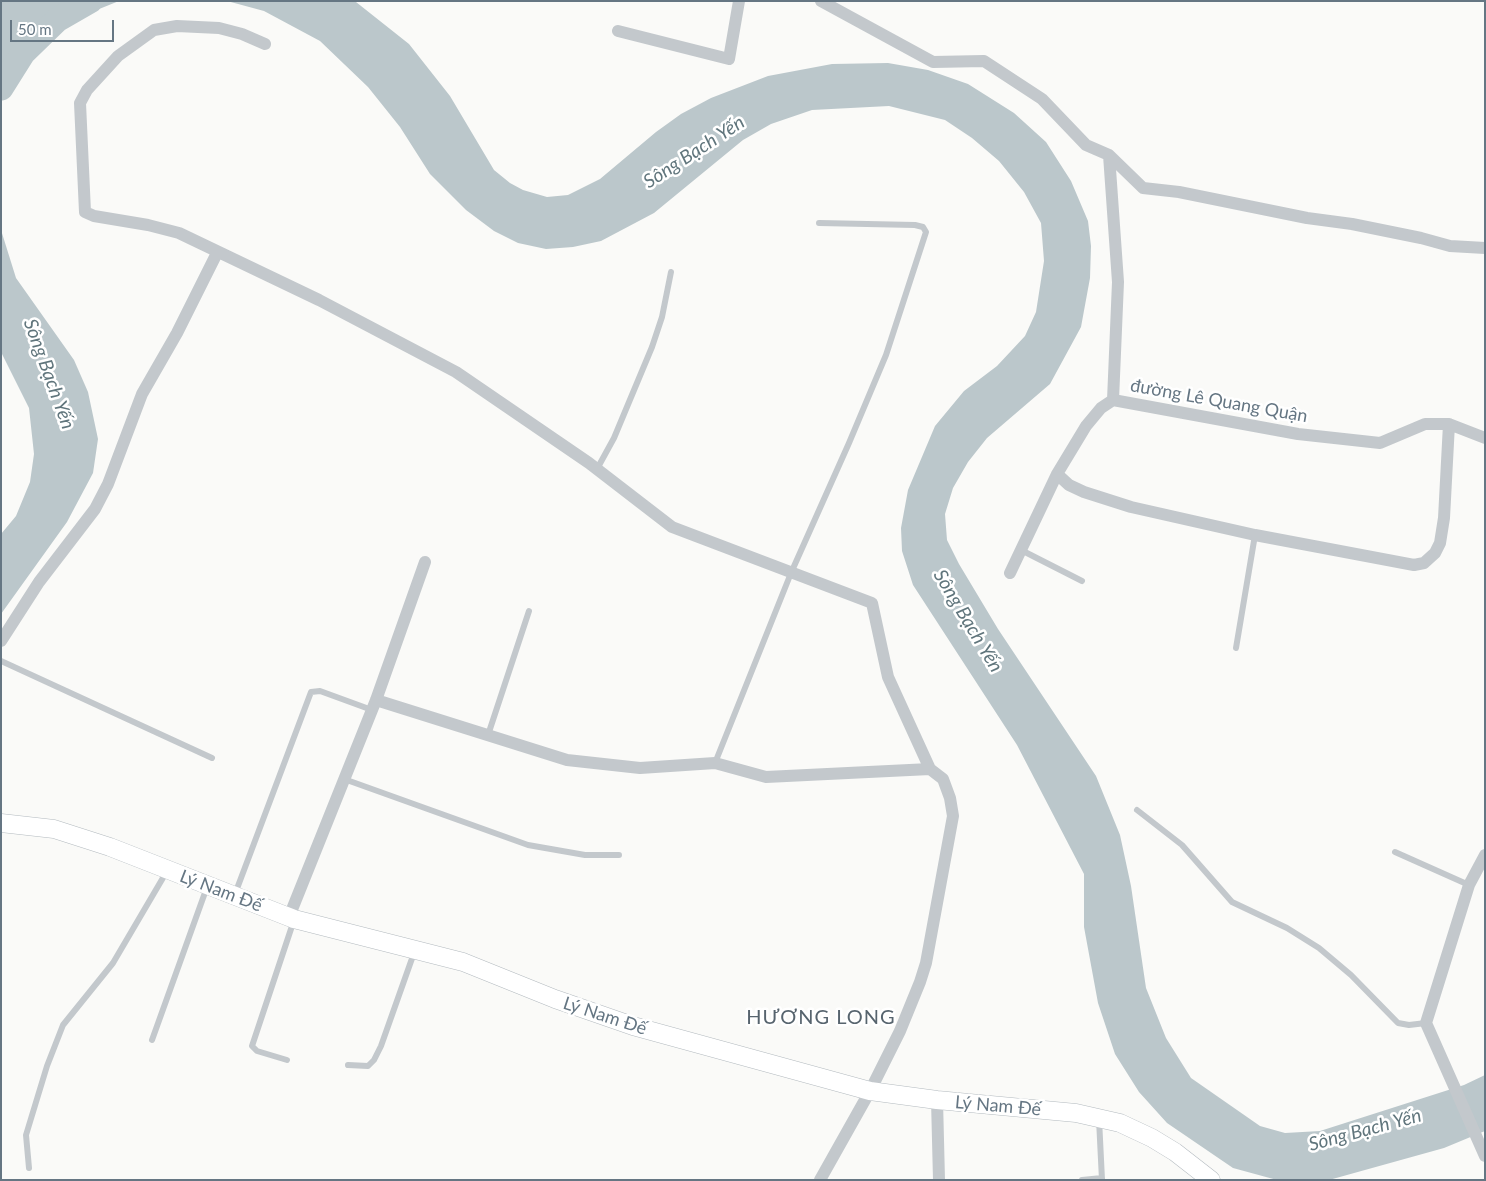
<!DOCTYPE html>
<meta charset="utf-8">
<style>
body{margin:0}
#map{position:relative;width:1486px;height:1181px;overflow:hidden;background:#fafaf8;font-family:Lato,sans-serif}
canvas{display:block}
.frame{position:absolute;inset:0;border:2px solid #657683;pointer-events:none}
.scale{position:absolute;left:10px;top:20px;width:104px;height:22px;box-sizing:border-box;border:2px solid #657683;border-top:0;padding-left:6px;font-size:15px;line-height:18px;white-space:nowrap;color:#657683;-webkit-text-stroke:4px #fff;paint-order:stroke}
</style>
<div id="map">
<canvas width="1486" height="1181"></canvas>
<div class="frame"></div>
<div class="scale">50 m</div>
</div>
<script>
const context = document.querySelector('canvas').getContext('2d');
context.lineJoin = 'round';
function fill(path, color) {
  context.fillStyle = color;
  context.fill(path, 'evenodd');
}
function poly(rows) {
  const path = new Path2D();
  for (const r of rows) {
    path.moveTo(r[0], r[1]);
    for (let i = 2; i < r.length; i += 2) path.lineTo(r[i], r[i + 1]);
  }
  return path;
}
function trace(path, color, width, dash) {
  context.strokeStyle = color;
  context.lineWidth = width;
  context.lineCap = dash ? 'butt' : 'round';
  context.setLineDash(dash || []);
  context.stroke(path);
}
function drawText(font, color, halo, rows, align = 'center') {
  context.font = font + ' Lato,sans-serif';
  context.lineWidth = 5;
  context.setLineDash([]);
  context.textBaseline = 'middle';
  context.strokeStyle = halo;
  context.fillStyle = color;
  for (const [text, x, y, turn = 0] of rows) {
    context.save();
    context.translate(x, y);
    context.rotate((+turn || 0) * Math.PI / 180);
    context.textAlign = isNaN(turn) ? turn : align;
    if (halo) context.strokeText(text, 0, 0);
    context.fillText(text, 0, 0);
    context.restore();
  }
}
fill(poly([
 [1,1,119,1,62,24,32,44,6,70,1,81],
 [227,1,356,2,409,44,450,96,494,170,510,183,523,190,547,197,568,195,600,179,656,132,681,114,711,98,768,76,832,64,888,63,928,70,968,84,1014,113,1046,142,1071,181,1088,221,1091,246,1090,278,1081,327,1050,384,987,438,968,462,953,488,945,514,947,540,959,564,998,629,1096,776,1120,835,1131,886,1146,988,1166,1038,1191,1078,1260,1126,1285,1133,1320,1131,1464,1085,1485,1075,1485,1131,1444,1148,1329,1180,1277,1180,1233,1168,1167,1123,1139,1092,1115,1054,1098,1003,1084,927,1084,874,1017,745,913,585,902,551,901,528,908,490,935,426,964,391,997,366,1025,336,1036,312,1044,261,1041,223,1024,192,999,161,972,138,945,120,889,106,812,110,771,124,743,140,654,213,601,241,573,247,546,249,518,243,494,231,466,210,430,174,400,127,368,87,320,41,264,11],
 [1,230,16,278,74,360,88,392,98,439,93,473,67,522,1,614,1,534,16,516,30,482,34,454,29,408,1,352]
]), '#bbc7cb');
trace(poly([
 [1,88,23,53,57,20,90,1]
]), '#bbc7cb', 25);
const secondary = poly([
 [1,823,54,829,110,847,294,919,463,962,555,999,633,1026,870,1091,937,1100,1076,1113,1120,1123,1152,1138,1175,1152,1211,1180]
]);
trace(secondary, '#b3babf', 19);
trace(poly([
 [597,469,614,438,652,347,662,317,671,272],
 [1021,550,1082,581],
 [1236,648,1255,535],
 [1,661,212,758],
 [488,735,529,611],
 [715,763,791,573,849,443,886,355,926,232,923,227,915,225,819,223],
 [344,779,528,845,585,855,619,855],
 [1137,810,1182,845,1232,902,1287,928,1319,948,1351,975,1398,1023,1409,1025,1426,1023],
 [1395,852,1469,885],
 [235,894,311,692,320,691,372,710],
 [152,1040,207,887],
 [287,1060,257,1051,252,1046,294,920],
 [348,1065,368,1066,374,1060,381,1046,415,950],
 [1099,1119,1102,1180],
 [29,1168,26,1135,47,1066,63,1025,113,963,167,871],
 [1082,1180,1102,1178]
]), '#c3c8cc', 6);
trace(poly([
 [821,1,933,62,984,61,1042,99,1086,145,1109,155,1143,188,1179,192,1307,218,1352,224,1421,238,1450,246,1485,248],
 [618,31,729,59,739,1],
 [265,44,242,34,219,28,177,26,154,30,118,56,87,90,80,103,85,212,94,216,148,225,179,233,319,300,456,372,589,463,672,527,872,603,888,677,930,769,943,779,950,798,953,816,926,963,920,982,900,1031,870,1091,820,1180],
 [1109,155,1118,282,1113,400],
 [1057,474,1069,485,1084,492,1131,507,1255,535,1414,565,1424,563,1435,553,1440,543,1444,518,1449,424],
 [1010,573,1057,474,1086,426,1101,408,1113,400,1298,434,1380,443,1425,424,1449,424,1485,438],
 [1,641,39,582,95,509,108,484,142,394,177,333,217,253],
 [376,700,567,760,640,768,715,763,766,777,930,769],
 [1485,855,1469,885,1426,1023,1485,1156],
 [289,917,376,700,425,562],
 [937,1100,939,1180]
]), '#c3c8cc', 12);
trace(secondary, '#fff', 18);
drawText('18px', '#657683', '#fff', [
 ["đường Lê Quang Quận",1219,401,10],
 ["Lý Nam Đế",221,891,21],
 ["Lý Nam Đế",605,1016,18],
 ["Lý Nam Đế",998,1106,5]
]);
drawText('italic 19px', '#60757c', '#fff', [
 ["Sông Bạch Yến",694,152,-33],
 ["Sông Bạch Yến",49,374,70],
 ["Sông Bạch Yến",968,621,59],
 ["Sông Bạch Yến",1365,1130,-15]
]);
context.letterSpacing = '1px';
drawText('20px', '#57646e', '#fff', [
 ["HƯƠNG LONG",821,1018]
]);
context.letterSpacing = '0px';
</script>
